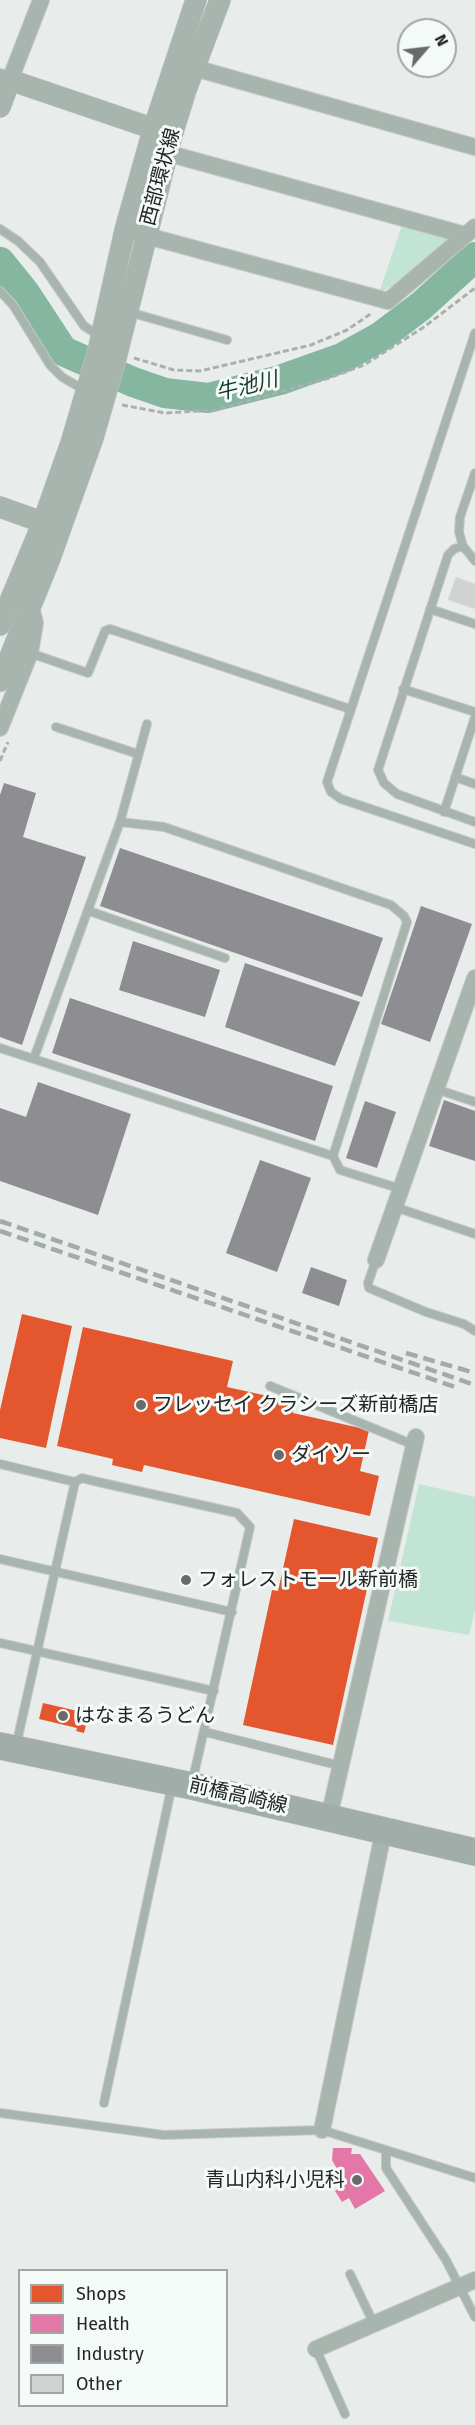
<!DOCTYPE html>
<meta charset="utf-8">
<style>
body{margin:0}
#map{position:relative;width:475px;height:2425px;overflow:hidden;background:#e8ecea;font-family:"Fira Sans",sans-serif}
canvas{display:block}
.legend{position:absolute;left:18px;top:2269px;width:210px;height:138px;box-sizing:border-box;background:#f4faf7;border:2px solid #a1a5a3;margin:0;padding:8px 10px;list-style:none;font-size:18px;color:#242625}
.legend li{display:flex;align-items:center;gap:12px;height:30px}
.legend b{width:30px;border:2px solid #a1a5a3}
.north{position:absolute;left:397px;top:18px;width:60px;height:60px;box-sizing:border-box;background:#f4faf7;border:2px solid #a1a5a3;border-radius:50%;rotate:62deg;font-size:16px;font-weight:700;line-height:24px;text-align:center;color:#242625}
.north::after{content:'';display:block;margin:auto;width:21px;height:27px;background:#696b6a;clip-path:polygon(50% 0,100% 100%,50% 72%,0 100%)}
</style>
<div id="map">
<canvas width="475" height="2425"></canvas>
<ul class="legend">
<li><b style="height:16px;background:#e4572e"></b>Shops</li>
<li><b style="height:16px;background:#e377a8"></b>Health</li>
<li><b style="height:16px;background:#8d8d92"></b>Industry</li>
<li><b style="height:16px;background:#d0d3d1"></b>Other</li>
</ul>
<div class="north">N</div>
</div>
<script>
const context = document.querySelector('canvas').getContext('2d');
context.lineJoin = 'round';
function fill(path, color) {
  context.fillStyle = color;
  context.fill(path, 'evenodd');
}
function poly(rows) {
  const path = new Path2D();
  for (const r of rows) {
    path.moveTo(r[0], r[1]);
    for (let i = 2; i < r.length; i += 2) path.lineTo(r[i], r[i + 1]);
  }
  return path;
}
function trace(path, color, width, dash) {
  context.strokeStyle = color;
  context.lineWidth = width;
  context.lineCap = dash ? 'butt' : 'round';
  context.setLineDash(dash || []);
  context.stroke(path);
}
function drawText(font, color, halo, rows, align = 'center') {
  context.font = font + ' "Fira Sans","Noto Sans JP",sans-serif';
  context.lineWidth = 6;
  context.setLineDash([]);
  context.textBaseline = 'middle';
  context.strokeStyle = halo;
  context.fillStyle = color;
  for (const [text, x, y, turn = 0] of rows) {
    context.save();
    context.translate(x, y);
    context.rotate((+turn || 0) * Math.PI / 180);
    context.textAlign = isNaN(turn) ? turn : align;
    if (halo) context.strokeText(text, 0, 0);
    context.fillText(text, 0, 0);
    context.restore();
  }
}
fill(poly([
 [403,222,451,234,452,241,407,278,379,293],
 [419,1484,475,1497,475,1610,469,1635,388,1621]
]), '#c1e4d4');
fill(poly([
 [22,1314,72,1326,46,1448,0,1438,0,1410],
 [83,1327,233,1361,227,1387,295,1402,293,1413,369,1430,360,1471,379,1476,370,1516,144,1465,142,1472,112,1465,113,1459,57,1446],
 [294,1519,378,1538,333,1745,243,1725,272,1590,278,1591],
 [43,1703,82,1712,83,1707,90,1709,84,1733,76,1731,77,1728,39,1719]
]), '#e4572e');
fill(poly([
 [333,2148,352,2148,351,2154,360,2154,385,2191,355,2209,349,2198,342,2202,335,2191,340,2187,331,2172,337,2169,332,2160]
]), '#e377a8');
fill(poly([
 [4,783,36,793,23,837,86,857,22,1045,0,1037,0,795],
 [120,848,383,938,362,997,100,906],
 [421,906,472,924,430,1042,381,1024],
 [133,941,220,970,205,1017,119,990],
 [245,963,360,1002,335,1066,225,1027],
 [70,998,333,1086,315,1141,52,1053],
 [38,1082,131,1114,98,1215,0,1181,0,1108,26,1117],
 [444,1100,475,1111,475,1161,429,1146],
 [365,1101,396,1112,377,1168,346,1158],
 [260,1160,311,1178,277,1272,226,1253],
 [311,1267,347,1280,339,1306,302,1293]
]), '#8d8d92');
trace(poly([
 [0,262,25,293,63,351,133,382,165,393,208,398,280,380,342,358,380,337,421,306,475,257]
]), '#84b6a0', 30);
fill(poly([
 [456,577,475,584,475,609,448,600]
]), '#d0d3d1');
const service = poly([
 [0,229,18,241,40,262,84,326,100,336],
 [0,291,13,305,50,365,62,377,86,391],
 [129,312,227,340],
 [475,333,327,782,331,792,341,799,475,844],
 [475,473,460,517,459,532,463,546,475,561],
 [463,546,454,549,448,555,378,770,384,783,397,794,475,822],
 [430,609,475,624],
 [30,653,88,673,105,631,110,629,350,709],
 [403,689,475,712],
 [56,727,138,754],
 [455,777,475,784],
 [444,812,475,717],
 [120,822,164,827,391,905,404,916,407,922,333,1156,340,1170,401,1189],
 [89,911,225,958],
 [0,1048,333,1156],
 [34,1058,120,822,147,724],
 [436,1089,475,1102],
 [395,1207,475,1234],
 [376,1260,368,1283,369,1288,426,1312,464,1324,475,1331],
 [270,1386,414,1445],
 [0,1464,75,1482],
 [0,1559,232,1612],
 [0,1643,214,1691],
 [205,1732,341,1766],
 [16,1746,75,1482,82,1478,98,1482,237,1513,250,1527,192,1783],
 [104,2103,172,1785],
 [0,2113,164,2135,322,2130,475,2178],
 [386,2152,386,2168,446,2260,475,2317],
 [350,2274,373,2322],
 [316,2349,345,2414]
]);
const minor = poly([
 [184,65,475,147],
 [0,77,10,80,41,0],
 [167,153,465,235],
 [125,230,388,301,475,227],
 [0,728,30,653,35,623,31,607],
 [376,1260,475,978],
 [329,1817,416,1437],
 [322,2130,384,1829],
 [316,2349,475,2280]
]);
const tertiary = poly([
 [0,107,10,80,166,133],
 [0,507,56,527],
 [0,625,43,522,71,443,98,351,125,230,153,130,196,0],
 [0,681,49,561,93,438,116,358,172,135,186,90,220,0]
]);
const primary = poly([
 [0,1746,192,1786,475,1852]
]);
trace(service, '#c6c8c7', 10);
trace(minor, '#c6c8c7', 18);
trace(tertiary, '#c6c8c7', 22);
trace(primary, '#c6c8c7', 28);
trace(poly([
 [134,358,174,370,200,371,311,345,347,330,372,313],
 [122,405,165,413,216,410,329,378,364,365,424,327,475,288],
 [0,761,8,742]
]), '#a8b1ae', 3, [6, 3]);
trace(service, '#a8b5ae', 8);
trace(minor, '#a8b5ae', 16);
trace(tertiary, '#a8b5ae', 21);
trace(primary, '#a1ada9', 27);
trace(poly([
 [0,1221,475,1385],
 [0,1231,458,1388],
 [406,1353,475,1373]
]), '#a2aba7', 4.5, [12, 6]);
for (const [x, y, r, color] of [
 [141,1405,6,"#696b6a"],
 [279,1455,6,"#696b6a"],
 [186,1580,6,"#696b6a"],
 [63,1716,6,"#696b6a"],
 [357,2180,6,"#696b6a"]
]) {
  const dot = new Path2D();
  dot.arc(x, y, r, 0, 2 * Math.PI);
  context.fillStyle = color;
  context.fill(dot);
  trace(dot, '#f4faf7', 2);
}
drawText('20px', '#242625', '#f4faf7', [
 ["西部環状線",161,177,-75],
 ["前橋高崎線",238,1796,13]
]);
drawText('20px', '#242625', '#f4faf7', [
 ["フレッセイ クラシーズ新前橋店",153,1405],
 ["ダイソー",291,1455],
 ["フォレストモール新前橋",198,1580],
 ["はなまるうどん",75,1716],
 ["青山内科小児科",345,2180,"right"]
], 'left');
drawText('italic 21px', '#163729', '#f4faf7', [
 ["牛池川",247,387,-14]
]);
</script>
